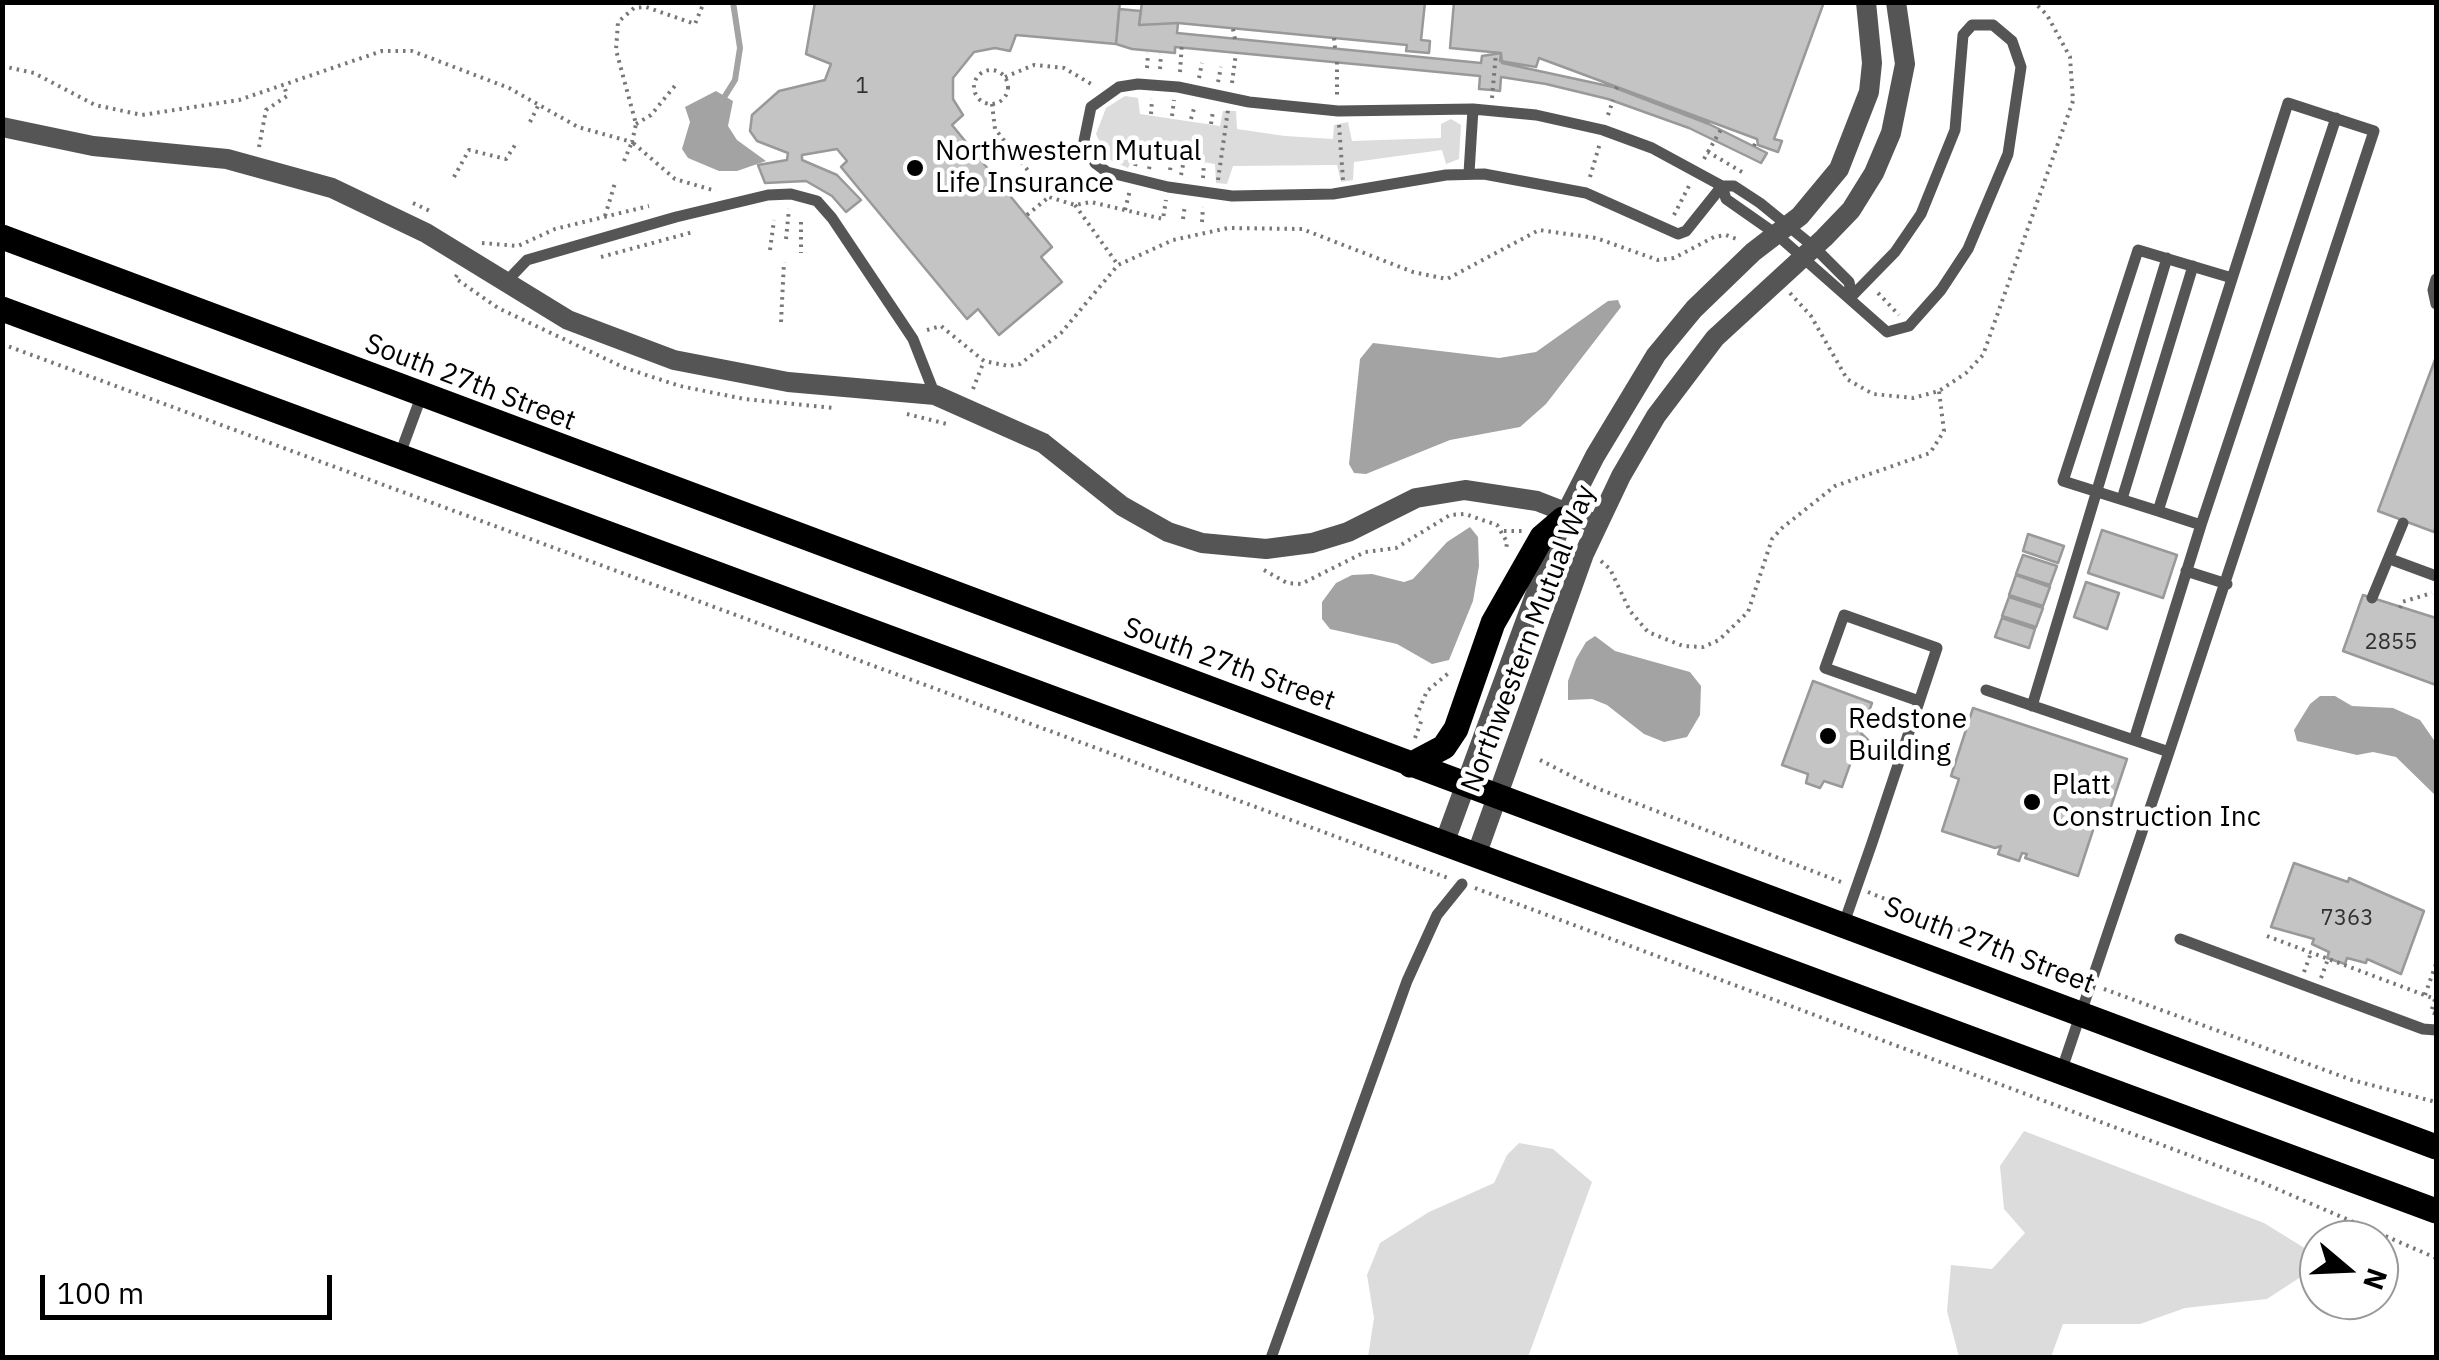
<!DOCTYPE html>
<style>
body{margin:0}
#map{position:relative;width:2439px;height:1360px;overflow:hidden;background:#fff;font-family:"IBM Plex Sans",sans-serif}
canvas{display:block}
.frame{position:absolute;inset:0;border:5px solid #000;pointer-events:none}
.north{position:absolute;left:2299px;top:1220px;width:100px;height:100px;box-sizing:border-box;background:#fff;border:2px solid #999;border-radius:50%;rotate:109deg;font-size:28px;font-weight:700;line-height:40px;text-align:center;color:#000}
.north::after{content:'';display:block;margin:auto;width:35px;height:45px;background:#000;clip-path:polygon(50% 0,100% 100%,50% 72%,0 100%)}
.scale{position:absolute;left:40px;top:1275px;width:292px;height:45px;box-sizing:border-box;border:5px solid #000;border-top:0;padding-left:12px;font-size:30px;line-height:35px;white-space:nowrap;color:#000;-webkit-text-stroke:8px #fff;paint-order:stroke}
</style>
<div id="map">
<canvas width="2439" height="1360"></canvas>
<div class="frame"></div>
<div class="north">N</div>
<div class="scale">100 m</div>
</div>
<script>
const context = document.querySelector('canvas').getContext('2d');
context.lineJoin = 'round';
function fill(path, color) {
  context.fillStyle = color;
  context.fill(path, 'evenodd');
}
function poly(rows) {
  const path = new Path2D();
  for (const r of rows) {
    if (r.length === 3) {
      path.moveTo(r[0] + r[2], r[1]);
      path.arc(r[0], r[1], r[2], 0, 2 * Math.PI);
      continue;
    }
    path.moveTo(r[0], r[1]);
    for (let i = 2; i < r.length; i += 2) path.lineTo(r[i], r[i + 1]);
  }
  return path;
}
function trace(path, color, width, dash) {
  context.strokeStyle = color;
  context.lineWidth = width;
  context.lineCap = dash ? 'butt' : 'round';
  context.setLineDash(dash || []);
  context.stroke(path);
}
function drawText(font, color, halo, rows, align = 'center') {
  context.font = font + ' "IBM Plex Sans",sans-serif';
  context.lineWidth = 9;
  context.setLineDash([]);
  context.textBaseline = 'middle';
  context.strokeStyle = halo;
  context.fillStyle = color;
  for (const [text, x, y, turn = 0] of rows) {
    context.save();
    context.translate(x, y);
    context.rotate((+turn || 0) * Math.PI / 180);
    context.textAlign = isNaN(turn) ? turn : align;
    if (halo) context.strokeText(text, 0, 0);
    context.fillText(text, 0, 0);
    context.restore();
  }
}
fill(poly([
 [1125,96,1138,98,1140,114,1220,126,1223,111,1236,111,1237,129,1285,136,1333,139,1334,125,1348,122,1352,141,1441,138,1441,124,1451,119,1461,125,1459,159,1446,164,1442,150,1354,162,1353,180,1341,182,1337,165,1233,166,1227,184,1216,183,1215,164,1136,151,1128,168,1108,159,1096,134,1106,108],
 [2024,1131,2264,1223,2319,1257,2319,1265,2267,1299,2185,1308,2140,1324,2063,1324,2051,1357,1959,1357,1947,1311,1951,1265,1992,1269,2025,1233,2004,1209,2000,1166],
 [1519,1143,1553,1149,1592,1182,1528,1357,1368,1357,1374,1318,1367,1275,1380,1243,1429,1212,1494,1183,1507,1155]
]), '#dcdcdc');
fill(poly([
 [716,91,733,101,728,126,737,140,766,161,737,171,719,171,688,158,682,149,690,122,685,107],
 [1618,300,1621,307,1546,404,1520,427,1450,440,1366,474,1354,473,1349,464,1360,359,1373,343,1499,358,1536,352,1608,301],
 [1470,527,1478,537,1479,566,1473,601,1449,660,1432,664,1397,644,1330,629,1322,619,1322,602,1336,583,1352,575,1372,574,1404,582,1413,579,1447,542],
 [1595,636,1615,651,1690,672,1701,686,1700,715,1687,737,1664,742,1644,734,1607,705,1592,699,1568,700,1568,681,1576,659,1586,642],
 [2320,696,2335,696,2352,706,2393,708,2420,720,2436,743,2436,796,2396,757,2373,752,2357,755,2297,741,2294,730,2310,704]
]), '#a3a3a3');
trace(poly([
 [725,96,735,80,740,48,733,2]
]), '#a3a3a3', 6);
const building = poly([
 [815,2,1120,2,1116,44,1016,35,1010,51,995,48,974,52,953,78,953,99,963,115,952,125,1052,247,1041,257,1062,282,999,335,978,309,967,319,841,167,847,161,837,149,802,155,802,160,837,175,861,200,846,212,832,196,806,181,765,183,758,165,787,160,788,153,757,141,750,131,752,115,779,91,825,80,831,64,806,54,815,2],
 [1142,2,1425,2,1421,40,1430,41,1429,53,1406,51,1407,45,1178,23,1139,25,1142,2],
 [1454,2,1824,2,1774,139,1782,141,1778,152,1758,145,1757,139,1539,58,1536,67,1500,61,1501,53,1450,48,1454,2],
 [1119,9,1141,11,1139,25,1178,23,1177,33,1481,63,1482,56,1501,53,1502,63,1613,87,1709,124,1767,153,1761,163,1689,128,1608,99,1546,84,1501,77,1500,91,1492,90,1479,89,1480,76,1175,47,1175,53,1132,49,1116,44,1119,9],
 [2436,357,2436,525,2434,532,2378,511,2436,357],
 [2102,530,2177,555,2163,598,2088,573,2102,530],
 [2028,534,2064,546,2058,563,2023,551,2028,534],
 [2023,555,2057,566,2050,585,2016,574,2023,555],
 [2016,575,2050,587,2043,606,2009,595,2016,575],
 [2086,582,2119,593,2107,629,2074,617,2086,582],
 [2363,595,2436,618,2436,685,2343,651,2363,595],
 [2009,597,2043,608,2036,627,2002,616,2009,597],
 [2002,618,2035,629,2029,648,1995,637,2002,618],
 [1813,681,1872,703,1861,733,1868,740,1862,755,1853,756,1842,787,1824,781,1820,788,1806,783,1808,774,1782,765,1813,681],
 [1973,708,2127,759,2104,827,2095,824,2078,876,2025,858,2027,854,2022,853,2019,861,1998,854,2001,846,1995,848,1942,831,1959,779,1951,776,1973,708],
 [2294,863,2348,882,2349,878,2424,911,2401,974,2367,959,2366,963,2347,958,2345,964,2327,958,2329,952,2312,944,2314,939,2271,927,2294,863]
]);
fill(building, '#c4c4c4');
trace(building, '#999', 2.5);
trace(poly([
 [1233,29,1235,39],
 [1334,38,1335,48],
 [1337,62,1337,97],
 [2,66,34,73,95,105,142,115,239,100,382,51,412,51,509,88,578,127,632,142,636,124,616,50,618,22,634,8,646,7,695,24,704,2],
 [1147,68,1148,53],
 [1160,69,1161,54],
 [991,87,17],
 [1180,72,1182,42],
 [1005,77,1034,65,1064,68,1093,85],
 [1199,78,1202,63],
 [1218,82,1221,67],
 [1232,83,1236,53],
 [1616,89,1617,87],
 [1492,98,1496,53],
 [992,104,995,129,1049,197,1075,205,1091,202,1163,219,1166,200],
 [1151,114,1152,99],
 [1608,115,1613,100],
 [1172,116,1174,100],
 [1191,119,1195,105],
 [530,122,539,104],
 [636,124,651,115,678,82],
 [1211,124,1213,111],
 [1339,125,1343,180],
 [1754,146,1757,139],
 [259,147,266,110,287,96,284,85],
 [1708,152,1723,126],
 [1704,159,1708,152,1742,172],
 [624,161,632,142,675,179,716,191],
 [1135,166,1138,151],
 [1149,169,1152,154],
 [1170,170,1172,159],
 [1181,175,1184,160],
 [454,177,469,150,506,159,517,142],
 [1590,177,1600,143],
 [1203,178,1204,163],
 [1218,180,1228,110],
 [413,203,432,212],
 [1075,205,1118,265],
 [1125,210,1130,190],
 [1027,215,1049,197],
 [1674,215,1690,184],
 [605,216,615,183],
 [1183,219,1185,205],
 [801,222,801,253],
 [1202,222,1203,207],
 [786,239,789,209],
 [482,243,518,246,555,229,649,206],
 [770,250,774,220],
 [601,257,693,232],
 [457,275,455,278,498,308,625,368,680,386,744,399,833,408],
 [1790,293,1811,316,1847,379,1873,394,1913,398,1939,391,1966,373,1983,355,2073,101,2070,57,2047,15,2034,2],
 [1878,293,1899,315],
 [781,322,784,262],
 [927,330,941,326,984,361,1009,366,1020,364,1061,333,1118,265,1173,240,1228,228,1302,229,1413,272,1447,279,1539,230,1596,238,1658,260,1674,258,1714,237,1726,235,1739,240],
 [2,344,1448,878],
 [973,389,984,361],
 [907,414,947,424],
 [1504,531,1523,531],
 [1601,561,1610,569,1630,611,1648,632,1683,646,1703,647,1719,640,1748,612,1772,539,1782,528,1835,486,1930,453,1944,431,1939,391],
 [1264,570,1287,583,1301,584,1365,552,1396,548,1450,515,1465,514,1497,525,1507,542,1506,551],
 [2400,608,2402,602,2432,593],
 [1416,717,1427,691,1451,671],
 [1415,738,1422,719],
 [1540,760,1591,786,1841,882],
 [1475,888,2261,1182,2436,1258],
 [1868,892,2077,978],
 [2267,936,2435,999,2431,1012,2436,1014],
 [2304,972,2311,953],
 [2321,978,2328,959],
 [2104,989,2352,1080,2436,1102],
 [2425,995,2436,964]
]), '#777', 4, [2.5, 5]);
trace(poly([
 [1138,84,1178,87,1249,102,1338,111,1473,109,1536,115,1603,130,1652,148,1722,186,1686,231,1678,234,1586,193,1484,174,1446,175,1333,194,1232,196,1168,187,1107,172,1095,163,1084,141,1091,107,1119,87,1138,84],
 [1469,173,1473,109],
 [2436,279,2433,290,2436,304],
 [505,283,527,260,676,217,768,195,791,194,817,201,832,218,913,339,935,395],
 [1852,296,1895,252,1921,214,1955,130,1963,35,1972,25,1993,25,2012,41,2021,67,2008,154,1968,249,1941,290,1909,326,1887,332,1776,234,1726,199,1722,186,1734,186,1760,203,1814,247,1849,282,1852,296],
 [400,454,421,397],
 [2122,499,2193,266],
 [2158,511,2201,525,2336,118],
 [2390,559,2436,576],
 [2186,571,2227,584],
 [2372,598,2403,523],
 [1986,690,2169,752,2061,1072],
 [2032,706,2167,258],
 [2134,740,2201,525],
 [2169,752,2374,131,2288,103,2158,511,2063,481,2138,250,2232,278],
 [1844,923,1872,843,1937,648,1844,615,1825,668,1919,701],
 [2180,939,2423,1029,2436,1030],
 [1271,1358,1407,981,1437,915,1462,884]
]), '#555', 11);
trace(poly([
 [2,127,93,146,227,159,332,188,426,233,568,320,674,360,788,382,935,395,1043,443,1122,506,1168,532,1202,543,1266,549,1312,543,1348,532,1416,498,1465,490,1537,501,1596,524],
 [1445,841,1563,519,1595,456,1656,355,1694,309,1753,252,1800,216,1839,169,1869,92,1872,63,1866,2],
 [1477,853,1584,554,1621,476,1656,416,1715,338,1824,238,1851,210,1874,173,1891,133,1905,64,1896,2]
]), '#555', 20);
trace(poly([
 [2,237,2436,1147],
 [2,309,2436,1211],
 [1410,765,1444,747,1456,729,1493,623,1542,537,1563,519]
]), '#000', 25);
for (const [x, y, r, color] of [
 [915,168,10,"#000"],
 [1828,736,10,"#000"],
 [2032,802,10,"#000"]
]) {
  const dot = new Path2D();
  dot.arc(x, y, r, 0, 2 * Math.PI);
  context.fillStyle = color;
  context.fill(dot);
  trace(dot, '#fff', 4);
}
drawText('22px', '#313131', null, [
 ["1",862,87],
 ["2855",2391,643],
 ["7363",2347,919]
]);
drawText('28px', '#000', '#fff', [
 ["Northwestern Mutual",935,152],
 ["Life Insurance",935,184],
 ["Redstone",1848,720],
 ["Building",1848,752],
 ["Platt",2052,786],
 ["Construction Inc",2052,818]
], 'left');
drawText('28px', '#000', '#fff', [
 ["South 27th Street",470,383,21],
 ["Northwestern Mutual Way",1529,639,-69],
 ["South 27th Street",1229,665,20],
 ["South 27th Street",1989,946,21]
]);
</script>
